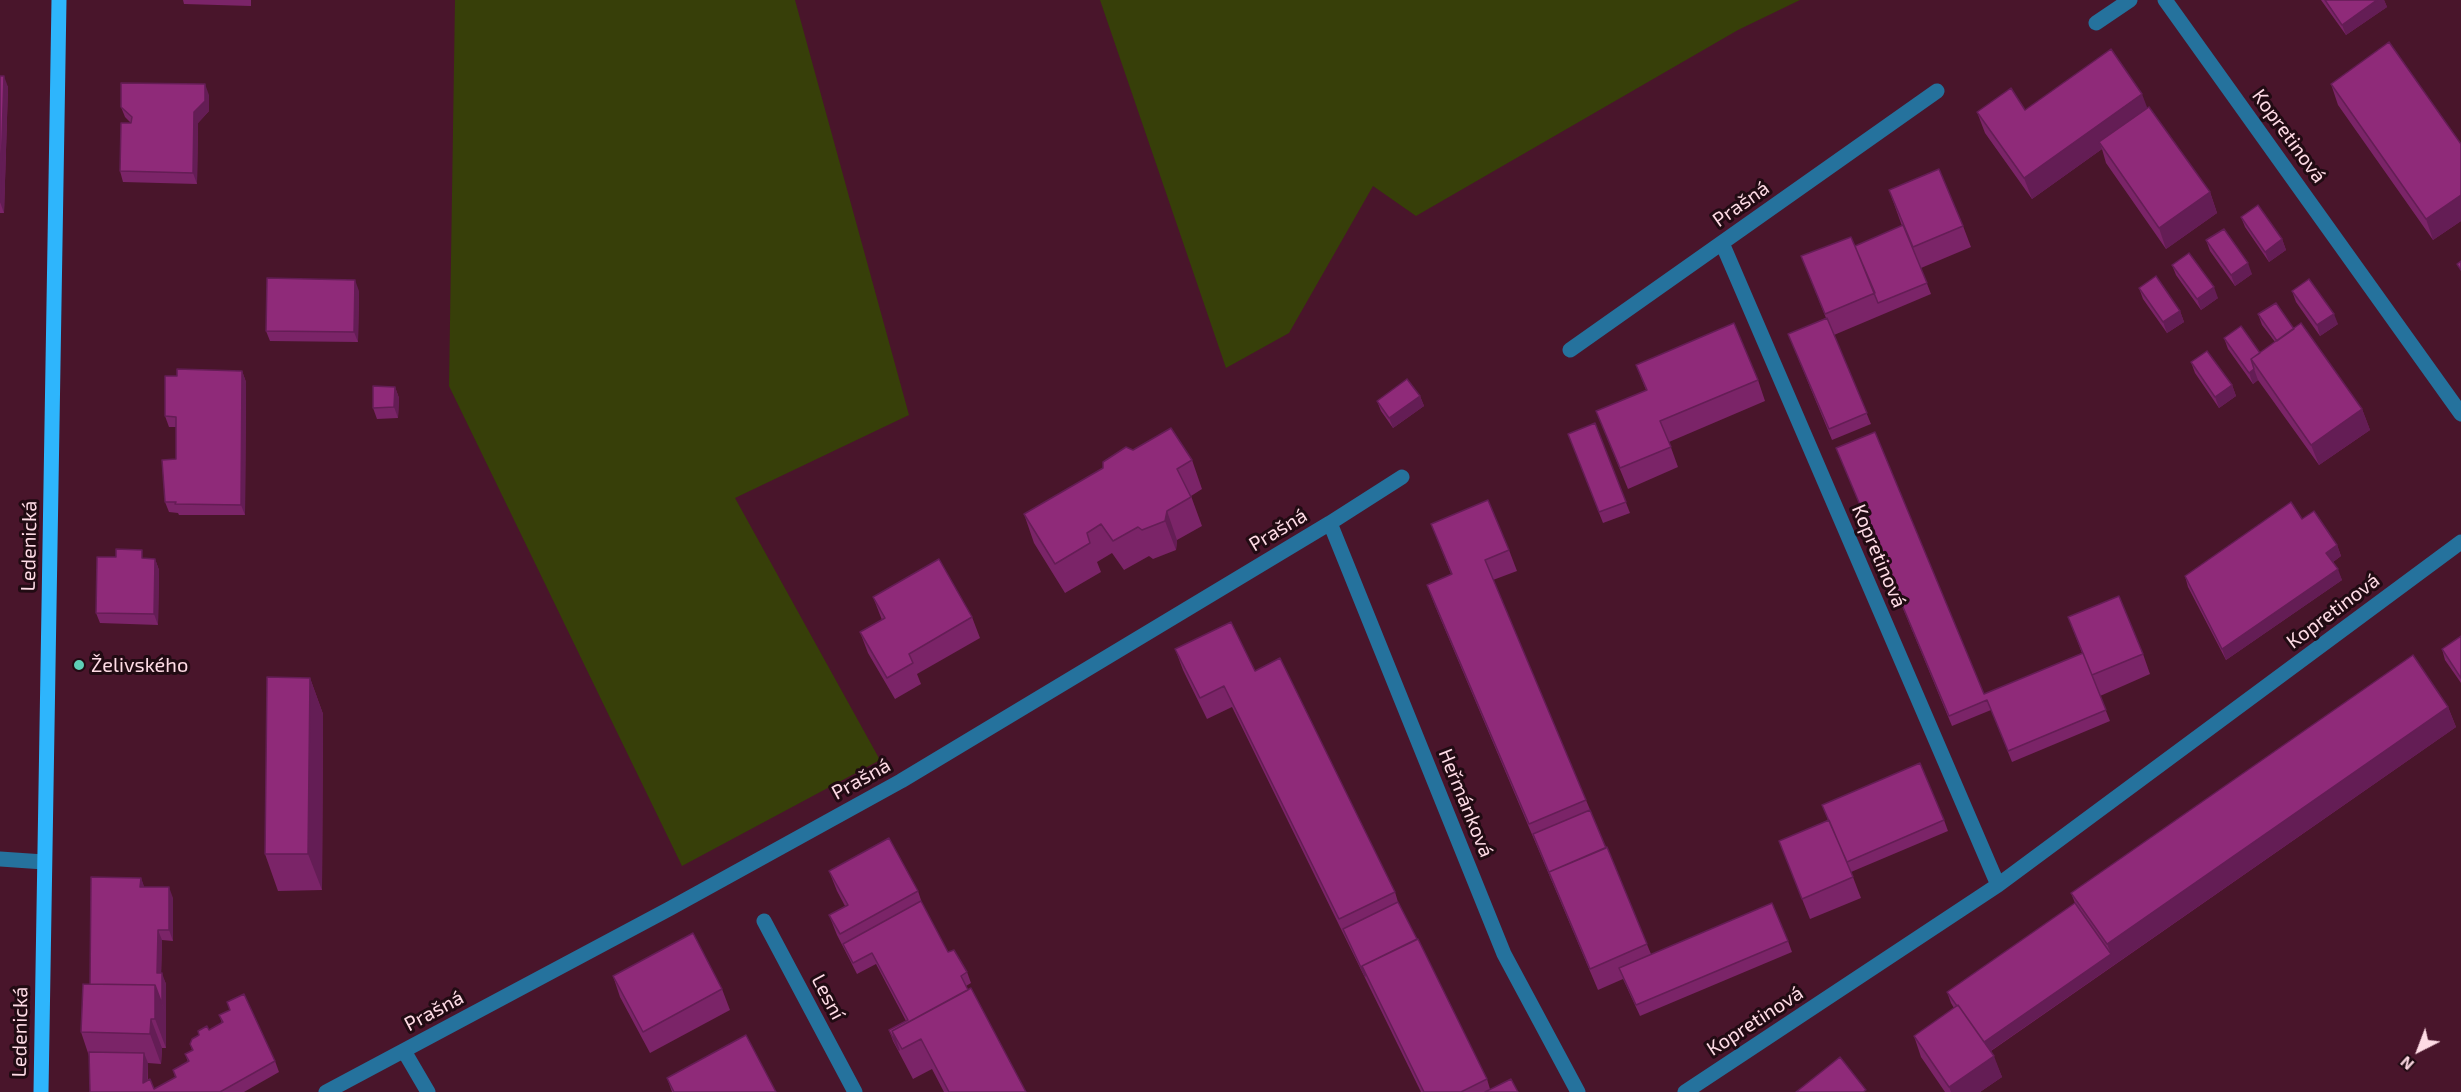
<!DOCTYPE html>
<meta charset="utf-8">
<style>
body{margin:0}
#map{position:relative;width:2461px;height:1092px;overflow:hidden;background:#49152b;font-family:"Exo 2",sans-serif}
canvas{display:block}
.north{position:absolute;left:2389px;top:1020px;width:60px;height:60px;-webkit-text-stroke:4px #210b13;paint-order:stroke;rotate:222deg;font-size:16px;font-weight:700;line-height:24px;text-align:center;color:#fedbe5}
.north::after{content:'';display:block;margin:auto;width:21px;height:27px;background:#fedbe5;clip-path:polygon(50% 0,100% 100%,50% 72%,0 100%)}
</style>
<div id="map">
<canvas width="2461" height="1092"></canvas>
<div class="north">N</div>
</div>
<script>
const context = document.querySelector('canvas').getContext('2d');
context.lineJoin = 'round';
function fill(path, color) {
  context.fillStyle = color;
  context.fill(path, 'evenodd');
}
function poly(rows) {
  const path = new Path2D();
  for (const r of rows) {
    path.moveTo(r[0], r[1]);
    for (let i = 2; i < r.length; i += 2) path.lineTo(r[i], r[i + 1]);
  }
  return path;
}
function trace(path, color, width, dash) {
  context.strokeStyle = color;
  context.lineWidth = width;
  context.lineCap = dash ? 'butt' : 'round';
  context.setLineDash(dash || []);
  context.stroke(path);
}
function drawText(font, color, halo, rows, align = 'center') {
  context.font = font + ' "Exo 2",sans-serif';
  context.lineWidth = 6;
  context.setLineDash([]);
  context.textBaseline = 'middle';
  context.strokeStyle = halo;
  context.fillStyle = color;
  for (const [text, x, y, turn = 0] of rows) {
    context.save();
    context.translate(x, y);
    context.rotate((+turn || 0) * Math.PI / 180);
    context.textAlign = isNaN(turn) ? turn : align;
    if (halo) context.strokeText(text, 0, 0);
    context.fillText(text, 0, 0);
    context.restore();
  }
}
fill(poly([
 [455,0,795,0,909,415,735,498,880,760,682,866,449,386],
 [1100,0,1800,0,1738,30,1416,216,1373,186,1289,333,1226,368]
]), '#373f09');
trace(poly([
 [2165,0,2461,414],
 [2096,23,2130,0],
 [1722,243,1998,885],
 [1570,350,1937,91],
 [1330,523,1504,954,1578,1092],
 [0,859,44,862],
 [764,921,855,1092],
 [404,1051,428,1092],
 [326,1092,669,909,901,781,1330,523,1402,477],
 [1685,1092,1998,885,2461,542]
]), '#25729d', 15);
trace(poly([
 [41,1092,59,0]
]), '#2eb5fc', 15);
fill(poly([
 [183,0,251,0,251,6,184,4],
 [2321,0,2384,0,2387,7,2346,35],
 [0,76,8,87,4,213,0,213],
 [2331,84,2461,144,2461,221,2433,240,2338,105],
 [209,95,209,111,198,123,197,184,123,182,120,171,131,123,125,117,121,107],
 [2147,108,2210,192,2217,213,2166,249,2106,163,2102,149,2032,199,1985,133,1977,112,2025,110],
 [1889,190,1963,226,1971,247,1921,268,1931,294,1834,335,1871,424,1832,440,1788,334,1826,318,1801,256,1855,246,1902,226],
 [2241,217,2282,239,2286,250,2269,262,2245,227],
 [2206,240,2252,274,2235,286,2210,251],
 [2172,265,2218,298,2201,310,2176,275],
 [2139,288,2180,311,2184,322,2167,333,2143,299],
 [359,291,358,342,270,341,266,331],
 [2292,291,2338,324,2320,336,2296,302],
 [2258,314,2294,329,2362,409,2370,430,2319,465,2258,380,2253,384,2228,349,2224,338,2260,353,2275,342,2262,325],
 [2191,362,2232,385,2236,396,2219,408,2195,373],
 [1636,365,1758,380,1765,401,1669,442,1678,467,1628,489,1596,411,1646,390],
 [242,371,246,382,245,515,179,515,178,513,169,512,165,502,176,459,176,427,169,427,165,416,177,376],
 [395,387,399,398,398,418,377,419,373,408],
 [1420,396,1424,406,1393,428,1381,411,1377,401],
 [1595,423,1630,513,1603,523,1568,434],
 [1836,448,1984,694,2082,653,2068,617,2143,654,2150,674,2100,696,2110,721,2012,762,1991,710,1952,726],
 [1133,450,1192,460,1202,489,1191,496,1202,526,1177,540,1176,550,1153,559,1149,556,1124,570,1112,553,1097,562,1101,572,1065,593,1034,543,1024,514],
 [2302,519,2337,545,2341,556,2333,562,2342,580,2226,660,2188,587,2185,576],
 [1431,524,1509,550,1517,571,1493,580,1651,954,1788,941,1792,952,1640,1016,1623,979,1598,990,1435,606,1427,585,1451,574],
 [145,558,155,559,159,570,158,625,100,623,96,613],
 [873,597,972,617,980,638,917,674,921,684,895,699,868,653,860,632,882,620],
 [2461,636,2461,683,2445,660,2442,649],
 [1175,649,1255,671,1395,892,1398,902,1487,1079,1490,1089,1518,1092,1421,1092,1232,707,1207,719,1183,670],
 [310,678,323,714,322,890,278,891,265,854],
 [2448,707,2456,727,1991,1051,2002,1077,1980,1092,1945,1092,1921,1057,1914,1036,1954,1008,1951,1003,1947,992,2075,903,2071,893],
 [1822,805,1944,820,1948,831,1851,872,1861,898,1810,919,1779,841,1828,820],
 [829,871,918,891,922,903,948,952,967,972,971,983,966,986,1026,1092,944,1092,932,1069,913,1079,893,1041,889,1030,906,1021,876,964,857,974,837,935,829,915,845,906,837,891],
 [141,878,144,887,173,898,173,941,162,940,161,973,166,984,166,1048,162,1048,161,1064,148,1063,148,1081,154,1089,175,1077,173,1070,188,1062,185,1054,192,1050,190,1044,209,1030,222,1023,219,1015,230,1010,227,1002,275,1061,279,1072,244,1092,90,1092,89,1056,81,1032],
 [613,976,722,989,730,1010,650,1053,620,997],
 [667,1078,776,1092,672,1092]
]), '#7b2468');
fill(poly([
 [2377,0,2384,0,2387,7,2346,35,2342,25],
 [4,76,8,87,4,213,0,202],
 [205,84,209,95,209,111,198,123,197,184,193,173,194,112],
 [2142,94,2150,115,2099,142,2102,149,2032,199,2024,178],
 [2210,192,2217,213,2166,249,2159,228],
 [2461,195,2461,221,2433,240,2426,219],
 [2282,239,2286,250,2269,262,2265,252],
 [2248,263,2252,274,2235,286,2231,275],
 [355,280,359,291,358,342,354,332],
 [2214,287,2218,298,2201,310,2197,299],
 [2180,311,2184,322,2167,333,2163,322],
 [2334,314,2338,324,2320,336,2317,325],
 [2254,369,2258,380,2253,384,2249,373],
 [242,371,246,382,245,515,241,505],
 [2232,385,2236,396,2219,408,2215,397],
 [395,387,399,398,398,418,394,407],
 [1420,396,1424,406,1393,428,1389,418],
 [2362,409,2370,430,2319,465,2311,445],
 [1167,511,1177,540,1176,550,1165,521],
 [2337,545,2341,556,2330,564,2326,553],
 [155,559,159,570,158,625,154,614],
 [2338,569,2342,580,2226,660,2222,649],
 [310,678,323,714,322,890,308,854],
 [2448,707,2456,727,1986,1054,1982,1043,2111,954,2107,944],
 [141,878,145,889,140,887],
 [169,887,173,898,173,941,169,930],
 [158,930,162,940,161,984,157,973],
 [162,973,166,984,166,1014,162,1004],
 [155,985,166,1014,166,1048,155,1019],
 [151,1019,162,1048,161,1064,150,1034],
 [144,1053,148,1063,147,1092,143,1083],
 [1994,1056,2002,1077,1980,1092,1951,1092,1949,1087]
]), '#641d55');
const building = poly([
 [2325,0,2377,0,2342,25,2325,0],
 [2389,42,2461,144,2461,195,2426,219,2331,84,2389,42],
 [2111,49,2142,94,2024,178,1977,112,2011,88,2025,110,2111,49],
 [0,76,4,76,0,202,0,76],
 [121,83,205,84,205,101,194,112,193,173,120,171,121,123,131,123,132,117,121,107,121,83],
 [2149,107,2210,192,2159,228,2099,142,2149,107],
 [1939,169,1963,226,1913,247,1889,190,1939,169],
 [2258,205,2282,239,2265,252,2241,217,2258,205],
 [1903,225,1927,283,1878,303,1855,246,1903,225],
 [2224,229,2248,263,2231,275,2206,240,2224,229],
 [1851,237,1875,293,1825,314,1801,256,1851,237],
 [2189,253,2214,287,2197,299,2172,265,2189,253],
 [2461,261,2461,270,2457,264,2461,261],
 [2156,276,2180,311,2163,322,2139,288,2156,276],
 [267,278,355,280,354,332,266,331,267,278],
 [2309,279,2334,314,2317,325,2292,291,2309,279],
 [2276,303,2294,329,2277,341,2258,314,2276,303],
 [1827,318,1867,413,1829,429,1788,334,1827,318],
 [1734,323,1758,380,1660,421,1671,447,1620,468,1596,411,1647,390,1636,365,1734,323],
 [2301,323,2362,409,2311,445,2251,359,2301,323],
 [2241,326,2260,353,2251,359,2254,369,2249,373,2224,338,2241,326],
 [2207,351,2232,385,2215,397,2191,362,2207,351],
 [177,369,242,371,241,505,175,504,176,502,165,502,162,460,176,459,176,417,165,416,165,376,177,376,177,369],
 [1407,379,1420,396,1389,418,1377,401,1407,379],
 [373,386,395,387,394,407,373,408,373,386],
 [1595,423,1626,502,1599,512,1568,434,1595,423],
 [1171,428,1192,460,1177,469,1191,497,1167,511,1165,521,1142,530,1138,527,1113,541,1101,524,1087,533,1090,543,1055,564,1024,514,1103,468,1103,462,1126,447,1133,450,1171,428],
 [1875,432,1984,694,2083,653,2106,710,2008,751,1987,700,1949,716,1836,448,1875,432],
 [1488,500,1509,550,1485,560,1586,800,1529,824,1427,585,1452,574,1431,524,1488,500],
 [2291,502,2302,519,2314,511,2337,545,2326,553,2338,569,2222,649,2185,576,2291,502],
 [116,549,142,550,142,558,155,559,154,614,96,613,97,557,116,557,116,549],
 [939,559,972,617,909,654,913,663,887,678,860,632,885,618,873,597,939,559],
 [2119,596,2143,654,2092,675,2068,617,2119,596],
 [1231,622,1255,671,1280,658,1395,892,1339,919,1224,686,1200,698,1175,649,1231,622],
 [2461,636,2461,678,2442,649,2461,636],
 [2413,655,2448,707,2107,944,2071,893,2413,655],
 [267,677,310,678,308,854,265,854,267,677],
 [1920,763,1944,820,1847,862,1822,805,1920,763],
 [1590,810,1606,848,1549,872,1553,882,1533,834,1590,810],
 [1829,820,1853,877,1802,899,1779,841,1829,820],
 [889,838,918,891,840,934,829,915,848,905,829,871,889,838],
 [1607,847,1647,944,1590,969,1549,872,1607,847],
 [91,877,141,878,140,887,169,887,169,930,158,930,157,973,162,973,162,1004,155,985,90,984,91,877],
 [921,901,948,952,954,950,967,972,961,976,968,990,892,1031,899,1050,889,1030,908,1020,872,953,853,963,843,944,921,901],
 [1398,902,1417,939,1362,966,1365,976,1343,929,1398,902],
 [1772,903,1788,941,1636,1005,1619,968,1772,903],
 [2075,903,2111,954,1984,1042,1958,1005,1957,1006,1947,992,2075,903],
 [693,933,722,989,643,1032,613,976,693,933],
 [1418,939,1487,1079,1461,1092,1424,1092,1362,966,1418,939],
 [83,984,155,985,155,1019,151,1019,150,1034,81,1032,83,984],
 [971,988,1026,1092,949,1092,921,1039,902,1049,892,1031,971,988],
 [244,994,275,1061,220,1092,90,1092,89,1052,144,1053,143,1083,150,1079,154,1089,176,1077,173,1070,189,1061,185,1054,193,1050,190,1044,192,1039,199,1035,198,1031,207,1026,209,1030,223,1022,219,1015,230,1010,227,1002,244,994],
 [1958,1005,1994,1056,1949,1087,1914,1036,1958,1005],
 [746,1035,776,1092,674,1092,667,1078,746,1035],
 [1840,1057,1866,1090,1863,1092,1796,1092,1840,1057],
 [1511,1079,1518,1092,1485,1092,1511,1079]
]);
fill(building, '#8f2a79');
trace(building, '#641d55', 1.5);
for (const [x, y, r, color] of [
 [79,665,6,"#5eceb7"]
]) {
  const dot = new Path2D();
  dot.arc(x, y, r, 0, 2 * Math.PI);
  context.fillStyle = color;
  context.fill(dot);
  trace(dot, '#210b13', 2);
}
drawText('20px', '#fedbe5', '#210b13', [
 ["Kopretinová",2289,136,54],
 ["Prašná",1741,204,-35],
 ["Prašná",1278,530,-31],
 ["Ledenická",29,546,-89],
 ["Kopretinová",1879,556,67],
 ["Kopretinová",2333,611,-37],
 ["Prašná",861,779,-29],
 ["Heřmánková",1466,803,68],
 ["Lesní",828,997,62],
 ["Prašná",434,1011,-28],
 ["Kopretinová",1755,1021,-33],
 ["Ledenická",20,1032,-89]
]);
drawText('20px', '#fedbe5', '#210b13', [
 ["Želivského",91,665]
], 'left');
</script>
